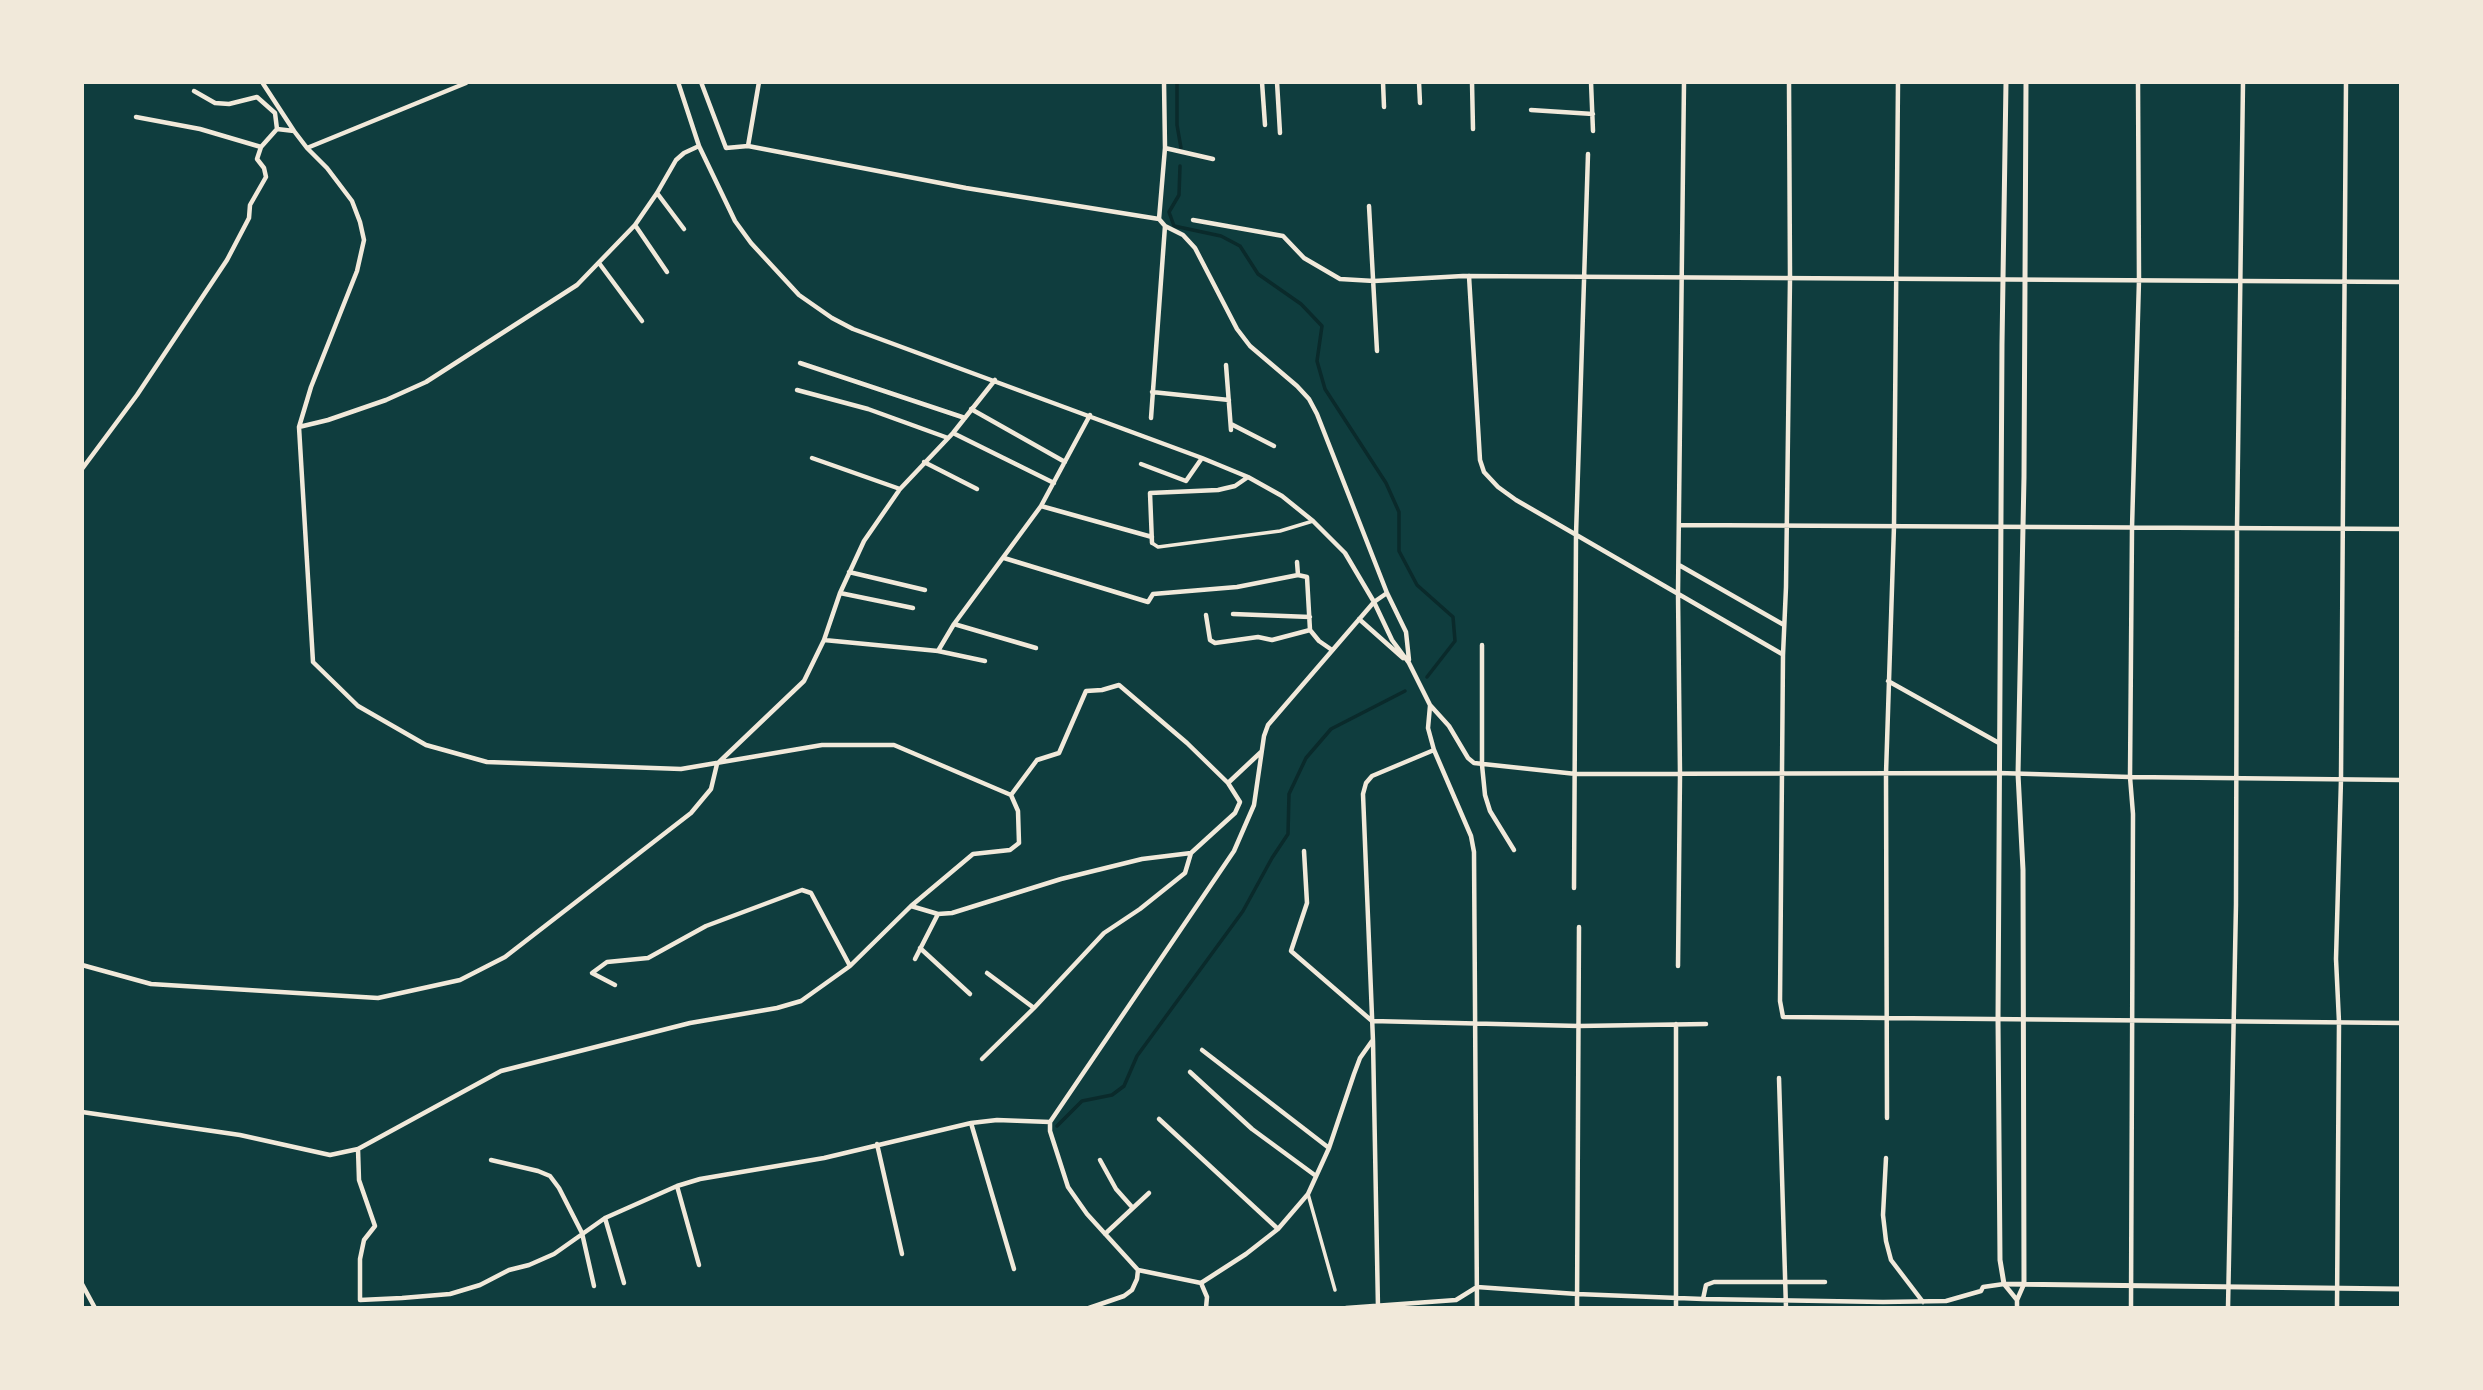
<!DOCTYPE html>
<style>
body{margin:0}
#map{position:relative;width:2483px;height:1390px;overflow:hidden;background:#0f3d3e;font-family:Montserrat,sans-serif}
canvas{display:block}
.frame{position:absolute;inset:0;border:84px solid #f1e9da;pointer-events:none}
</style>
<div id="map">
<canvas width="2483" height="1390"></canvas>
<div class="frame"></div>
</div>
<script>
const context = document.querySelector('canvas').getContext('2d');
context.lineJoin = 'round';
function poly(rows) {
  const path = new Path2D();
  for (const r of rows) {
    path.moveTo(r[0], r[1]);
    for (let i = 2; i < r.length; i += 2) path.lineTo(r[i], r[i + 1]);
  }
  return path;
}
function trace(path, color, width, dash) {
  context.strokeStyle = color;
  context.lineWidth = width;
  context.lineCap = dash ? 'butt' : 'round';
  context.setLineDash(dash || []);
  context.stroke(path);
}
trace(poly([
 [1177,82,1177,125,1181,148],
 [1180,166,1179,195,1169,212,1174,226,1221,236,1240,246,1258,274,1301,304,1322,326,1317,361,1325,389,1386,483,1399,512,1399,551,1417,585,1453,617,1455,641,1427,677],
 [1057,1126,1082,1101,1112,1095,1124,1086,1137,1056,1243,911,1272,858,1288,834,1289,794,1306,758,1331,729,1405,691]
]), '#0a2a2b', 3.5);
trace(poly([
 [1152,543,1158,547,1280,531,1313,521],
 [1308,1194,1335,1290]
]), '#f1e9da', 3.5);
trace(poly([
 [262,82,294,131],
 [678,82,699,146,735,221,751,243,799,295,832,318,853,329,1202,458,1248,477,1282,496,1313,521,1345,553,1374,602,1392,640,1409,663,1430,705,1449,726,1468,758,1474,763,1576,774,1999,773,2130,777,2401,780],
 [701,82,726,148,748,146,966,188,1159,219],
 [1164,82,1165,148,1159,219,1165,226,1183,235,1195,248,1237,329,1250,346,1297,386,1309,399,1317,414,1387,593,1406,632,1409,660],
 [1262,82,1265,125],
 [1277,82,1280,133],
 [1383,82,1384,107],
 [1419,82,1420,103],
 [1472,82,1473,129],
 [1591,82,1593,131],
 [1789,82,1790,278,1786,587,1783,655,1780,1001,1783,1017,2401,1023],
 [194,91,215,103,229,104,257,97,275,113,277,129],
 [1531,110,1593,114],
 [136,117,200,129,261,147],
 [277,129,294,131,307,148,327,168,352,201,360,222,364,240,357,271,311,387,299,427,313,662,358,706,426,745,487,762,681,769,822,745,894,745,1011,795,1018,811,1019,843,1010,850,973,854,911,906,850,966,811,893,802,890,706,926,648,958,607,962,592,973,615,985],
 [748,146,759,82],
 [307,148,466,83],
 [1165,148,1213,159],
 [657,193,684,229],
 [1369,206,1377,351],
 [1193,220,1283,236,1304,258,1340,279,1374,281,1463,276,2401,282],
 [635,225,667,272],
 [599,263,642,321],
 [1469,276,1480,460,1484,472,1498,487,1516,500,1782,654],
 [800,363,965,418],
 [1226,365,1231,430],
 [797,390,868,409,948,438],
 [1152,392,1229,400],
 [971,409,1065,462],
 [1151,418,1165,226],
 [1231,424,1274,446],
 [299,427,328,420,386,400,426,382,577,285,635,225,657,193,676,160,684,153,699,146],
 [953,433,1054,483],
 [812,458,900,489],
 [924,462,977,489],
 [1141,464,1186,481,1202,458],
 [82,469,137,395,227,260,249,218,250,205,266,177,264,168,257,159,261,147,277,129],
 [1041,506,1152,537],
 [1681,525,2401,529],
 [1152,543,1150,493,1218,490,1235,486,1248,477],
 [1004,558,1148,602,1153,594,1237,587,1298,575,1307,577,1310,630,1319,641,1332,650],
 [1297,562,1298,575],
 [1679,565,1784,625],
 [849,572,925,590],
 [840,593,913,608],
 [1233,614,1310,617],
 [1206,615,1210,640,1215,643,1258,637,1272,640,1310,630],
 [1359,619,1403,658],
 [954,624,1036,648],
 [824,640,938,651,985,661],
 [1482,645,1482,765,1485,795,1490,811,1514,850],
 [938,651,954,624,1041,506,1090,415],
 [1888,681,1999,743],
 [1430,706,1428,728,1434,750,1471,836,1474,852,1477,1308],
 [1228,783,1261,752],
 [1304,851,1307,903,1291,951,1372,1021,1579,1026,1706,1024],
 [1574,888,1576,535,1588,154],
 [911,906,938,914,952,913,1061,879,1142,859,1191,853,1235,813,1240,802,1228,783,1187,743,1119,685,1102,690,1086,691,1059,753,1037,760,1011,795],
 [920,948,970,994],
 [915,959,938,914],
 [82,965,151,984,378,998,460,980,505,957,691,813,711,789,717,764,804,681,824,640,840,593,864,541,900,489,953,433,995,380],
 [1678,966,1680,775,1678,593,1684,82],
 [987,973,1034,1008],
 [1676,1024,1676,1308],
 [1202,1050,1329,1148],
 [982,1059,1034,1008,1104,933,1140,909,1185,873,1191,853],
 [1190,1072,1252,1129,1316,1176],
 [1779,1078,1786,1308],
 [82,1112,240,1135,330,1155,358,1149,501,1071,690,1023,777,1008,801,1001,850,966],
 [1887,1118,1886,774,1894,526,1898,82],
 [1159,1119,1278,1229],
 [971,1123,1014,1269],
 [877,1144,902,1254],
 [358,1149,359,1180,375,1226,364,1240,360,1259,360,1300,402,1298,450,1294,480,1285,509,1270,529,1265,554,1254,605,1218,677,1186,700,1179,824,1158,971,1123,997,1120,1050,1122],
 [1886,1158,1883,1215,1886,1241,1891,1260,1923,1302],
 [491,1160,538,1171,550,1176,559,1188,582,1233,594,1286],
 [1100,1160,1116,1189,1132,1207],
 [677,1186,699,1265],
 [605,1218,624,1283],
 [1105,1234,1149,1193],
 [1201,1283,1138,1270,1087,1214,1068,1187,1050,1131,1050,1122,1234,851,1254,805,1264,736,1268,725,1374,602,1387,593],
 [1201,1283,1246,1254,1278,1229,1308,1194,1329,1148,1354,1074,1360,1058,1372,1041],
 [1201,1283,1207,1297,1206,1308],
 [82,1284,95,1308],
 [1703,1299,1706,1285,1714,1282,1825,1282],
 [1089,1308,1124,1296,1132,1290,1137,1279,1138,1270],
 [1346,1308,1456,1300,1477,1287,1577,1294,1703,1299,1883,1302,1946,1301,1981,1291,1983,1287,2004,1284,2017,1300],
 [1378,1308,1373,1041,1363,794,1366,783,1372,776,1434,750],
 [1577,1308,1579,927],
 [2017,1308,2017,1300,2024,1284],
 [2131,1308,2133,814,2130,777,2132,528,2139,280,2138,82],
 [2228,1308,2236,904,2237,528,2243,82],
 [2337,1308,2339,1022,2336,959,2341,779,2346,82]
]), '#f1e9da', 4.5);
trace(poly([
 [2006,82,2002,344,1998,1019,2000,1260,2004,1284,2401,1289],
 [2024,1284,2023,870,2018,774,2024,477,2026,82]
]), '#f1e9da', 5);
</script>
